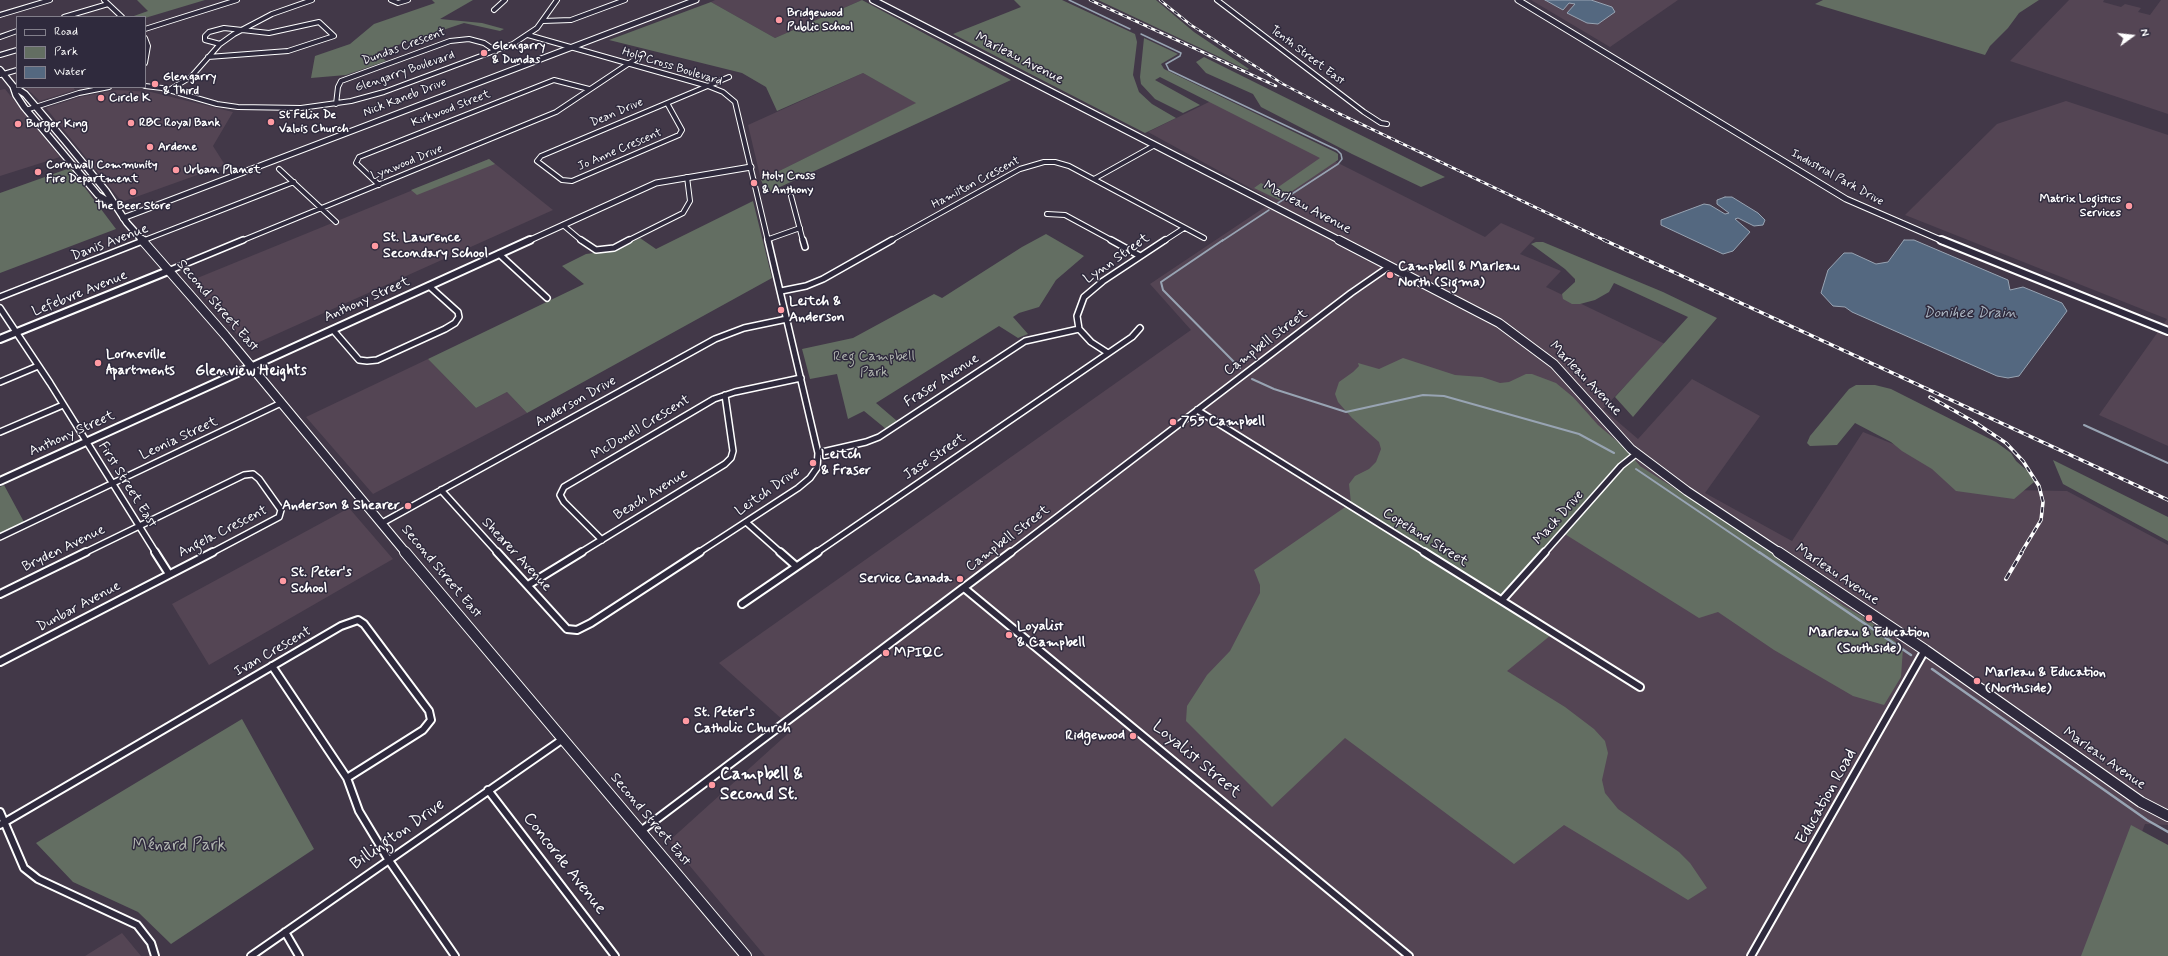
<!DOCTYPE html>
<meta charset="utf-8">
<style>
body{margin:0}
#map{position:relative;width:2168px;height:956px;overflow:hidden;background:#423848;font-family:Mynerve,sans-serif}
canvas{display:block}
.legend{position:absolute;left:16px;top:16px;width:130px;height:72px;box-sizing:border-box;background:#2f2a3d;border:1px solid #827f8b;margin:0;padding:5px 7px;list-style:none;font-size:12px;color:#fff}
.legend li{display:flex;align-items:center;gap:8px;height:20px}
.legend b{width:20px;border:1px solid #827f8b}
.north{position:absolute;left:2112px;top:16px;width:40px;height:40px;-webkit-text-stroke:3px #2f2a3d;paint-order:stroke;rotate:75deg;font-size:11px;font-weight:700;line-height:16px;text-align:center;color:#fff}
.north::after{content:'';display:block;margin:auto;width:14px;height:18px;background:#fff;clip-path:polygon(50% 0,100% 100%,50% 72%,0 100%)}
</style>
<div id="map">
<canvas width="2168" height="956"></canvas>
<ul class="legend">
<li><b style="height:5px;background:#2f2a3d"></b>Road</li>
<li><b style="height:11px;background:#636e62"></b>Park</li>
<li><b style="height:11px;background:#546880"></b>Water</li>
</ul>
<div class="north">N</div>
</div>
<script>
const context = document.querySelector('canvas').getContext('2d');
context.lineJoin = 'round';
function fill(path, color) {
  context.fillStyle = color;
  context.fill(path, 'evenodd');
}
function poly(rows) {
  const path = new Path2D();
  for (const r of rows) {
    path.moveTo(r[0], r[1]);
    for (let i = 2; i < r.length; i += 2) path.lineTo(r[i], r[i + 1]);
  }
  return path;
}
function trace(path, color, width, dash) {
  context.strokeStyle = color;
  context.lineWidth = width;
  context.lineCap = dash ? 'butt' : 'round';
  context.setLineDash(dash || []);
  context.stroke(path);
}
function drawText(font, color, halo, rows, align = 'center') {
  context.font = font + ' Mynerve,sans-serif';
  context.lineWidth = 3;
  context.setLineDash([]);
  context.textBaseline = 'middle';
  context.strokeStyle = halo;
  context.fillStyle = color;
  for (const [text, x, y, turn = 0] of rows) {
    context.save();
    context.translate(x, y);
    context.rotate((+turn || 0) * Math.PI / 180);
    context.textAlign = isNaN(turn) ? turn : align;
    if (halo) context.strokeText(text, 0, 0);
    context.fillText(text, 0, 0);
    context.restore();
  }
}
fill(poly([
 [715,0,862,0,775,38,711,2],
 [1531,0,1678,0,1610,47],
 [2069,0,2104,0,2103,2,2121,7,2125,4,2141,8,2138,12,2150,15,2161,0,2168,0,2168,114,2010,61],
 [863,73,917,103,761,180,748,125],
 [25,87,73,87,75,90,40,101],
 [5,89,60,157,0,176,0,90],
 [117,90,151,92,233,112,213,146,225,165,122,202,46,108,80,97],
 [1213,100,1485,237,1501,223,1535,238,1520,254,1561,271,1546,287,1665,344,1603,409,1638,439,1692,379,1760,416,1705,493,1792,541,1863,432,2009,490,2067,491,2168,545,2168,825,2145,824,2093,956,765,956,669,841,793,729,719,663,1191,330,1150,284,1274,201,1148,132],
 [2066,101,2168,135,2168,446,2099,415,2167,319,1905,215,1997,124],
 [489,159,553,210,248,347,190,281],
 [428,359,476,408,507,392,527,413,373,494,306,417],
 [349,508,393,559,209,665,172,604],
 [122,933,141,956,85,956]
]), '#544554');
fill(poly([
 [137,0,205,0,145,18,131,17,148,11],
 [432,0,473,0,440,19,482,23,504,29,500,31,464,23,377,52,386,61,346,75,311,78,315,56,350,44,374,24,435,3],
 [862,0,1011,80,767,193,761,180,916,103,863,73,777,111,766,87,742,73,609,40,711,2,775,38],
 [1014,0,1062,0,1135,34,1137,42,1133,75,1139,92,1152,104,1176,118,1145,133,953,34,1021,7],
 [1098,0,1156,0,1194,32,1249,69,1247,70],
 [1823,0,2039,0,2019,13,2008,28,1990,46,1985,55,1815,4],
 [1144,38,1178,54,1161,64,1164,69,1335,152,1338,154,1338,160,1279,200,1254,188,1261,183,1274,190,1320,158,1160,77,1155,80,1200,105,1183,113,1155,99,1141,84,1140,77],
 [1204,57,1445,177,1421,187,1352,154,1261,107,1253,94,1206,73,1196,62],
 [489,159,495,164,417,195,411,190],
 [70,168,116,229,0,273,0,193],
 [753,201,772,278,527,413,507,392,476,408,428,359,584,284,562,266,586,254,616,250,640,238,656,249],
 [1046,234,1084,256,1056,280,1039,307,1019,313,1013,317,1028,334,1018,338,999,326,876,403,897,421,886,429,864,411,848,419,837,374,810,379,802,349,853,338,934,294,942,298,1022,247],
 [1536,242,1543,242,1663,292,1717,318,1633,417,1615,397,1688,317,1614,283,1609,292,1595,300,1580,304,1572,304,1563,299,1562,294,1575,282,1575,279,1565,269,1531,244],
 [1403,358,1455,375,1482,377,1500,383,1509,382,1526,374,1532,374,1556,383,1573,397,1598,425,1625,448,1640,466,1747,535,1844,606,1867,619,1903,648,1901,677,1884,705,1853,696,1774,650,1718,612,1699,618,1560,531,1500,598,1551,635,1507,671,1565,707,1594,729,1605,741,1608,753,1602,780,1605,793,1618,809,1679,852,1690,863,1707,888,1688,900,1564,825,1514,864,1345,738,1272,807,1186,721,1187,706,1207,675,1230,651,1260,593,1260,585,1254,570,1351,503,1349,484,1355,476,1369,469,1376,462,1381,449,1379,442,1352,418,1338,402,1335,394,1339,382,1353,372,1359,366,1358,363,1379,369],
 [1856,385,1875,385,1891,389,1996,442,2011,453,2016,461,2031,474,2034,482,2014,499,1956,491,1932,469,1902,451,1891,442,1855,423,1837,445,1810,446,1807,443,1810,436,1849,389],
 [2053,460,2168,517,2168,541,2063,484],
 [4,485,24,522,0,533,0,487],
 [242,719,314,849,171,944,138,912,73,882,36,843],
 [2131,825,2168,845,2168,956,2081,956]
]), '#636e62');
const water = poly([
 [1545,0,1591,0,1612,7,1615,12,1598,24,1587,23,1567,13,1575,4,1569,3,1563,10,1545,0],
 [1725,197,1732,197,1758,213,1765,220,1763,225,1754,226,1738,218,1735,219,1750,232,1733,251,1723,254,1661,225,1661,220,1704,204,1710,205,1725,214,1729,213,1717,204,1717,200,1725,197],
 [1904,240,1914,240,2008,280,2010,290,2023,287,2062,303,2067,311,2019,376,2008,378,1997,376,1852,312,1845,307,1833,306,1821,293,1828,270,1844,253,1852,253,1876,264,1888,262,1904,240]
]);
fill(water, '#546880');
trace(water, '#98a4b3', 1);
trace(poly([
 [1069,0,1130,29],
 [1141,34,1181,53,1180,56,1166,64,1169,70,1337,150,1341,154,1342,159,1338,164,1278,203],
 [1222,241,1269,210]
]), '#98a4b3', 1.5);
trace(poly([
 [1223,240,1161,282,1163,290,1240,368],
 [1252,379,1274,389,1346,412,1423,395,1444,396,1579,434,1614,453],
 [2084,425,2168,463],
 [1636,469,1760,553]
]), '#98a4b3', 2);
trace(poly([
 [1759,552,1911,655],
 [1932,669,2147,820,2168,832]
]), '#98a4b3', 2.5);
const minorFar2 = poly([
 [104,0,122,17],
 [391,0,398,3,408,0],
 [1217,0,1364,112,1381,123,1387,124],
 [494,10,505,0],
 [0,15,50,0],
 [64,17,108,4],
 [543,21,571,20,625,0],
 [145,29,237,0],
 [528,35,708,86,723,92,735,102,768,241],
 [0,37,17,31],
 [145,38,148,46,145,63],
 [0,55,17,50],
 [208,57,288,51,334,36,319,22,269,33,224,28,209,32,205,36,205,40,220,44],
 [0,75,17,70],
 [145,86,162,88,217,104,238,107,301,108,351,101,384,92,513,44,537,28,557,0],
 [169,90,191,77,220,44,234,34,272,14,312,0],
 [667,103,682,130,679,135,572,181,562,180,537,161,541,156,667,103],
 [667,103,729,77],
 [336,104,338,87,341,81,450,41,469,39,484,43,496,51],
 [26,110,79,93,109,87],
 [279,169,336,222],
 [1094,179,1155,145],
 [379,185,356,163,359,157,554,80,589,89],
 [791,196,803,241],
 [1047,214,1065,215,1113,241],
 [563,225,582,241],
 [769,239,800,228],
 [142,241,294,182],
 [241,241,556,112,643,54],
 [627,241,683,213,690,201,687,177],
 [890,241,1020,169,1044,162,1055,162,1069,166,1204,238],
 [1164,241,1184,228]
]);
const minorFar1 = poly([
 [581,240,596,250,614,248,629,240],
 [803,240,805,247],
 [1111,240,1140,256],
 [499,254,547,298],
 [168,271,243,240],
 [781,291,806,286,823,279,892,240],
 [0,297,145,240],
 [0,308,50,383,156,553],
 [333,330,359,360,367,361,377,360,445,329,455,323,459,317,458,312,429,286],
 [1108,353,1091,342,1079,329,1077,316,1084,297,1103,281,1165,240],
 [0,382,38,366],
 [1197,410,1426,553],
 [0,432,63,405],
 [818,453,866,442,879,437,1025,341,1079,329],
 [441,490,498,553],
 [746,522,781,553],
 [382,523,715,339,744,328,787,319],
 [0,537,281,403],
 [602,540,564,502,560,495,564,487,714,399,735,392,801,378],
 [84,553,244,475,253,474,259,479,281,510,279,517,211,553],
 [580,553,725,464,731,458,733,451,725,395],
 [698,553,798,488,810,478,817,468,818,453,768,240],
 [816,553,1132,337,1140,328],
 [1010,553,1351,293,1390,266],
 [1544,553,1621,466,1636,454]
]);
const minor = poly([
 [155,552,169,574],
 [497,552,567,629,577,630,591,623,700,552],
 [780,552,796,566],
 [1424,552,1640,687],
 [528,585,582,552],
 [964,588,1409,956],
 [0,594,86,552],
 [1502,600,1545,552],
 [742,604,818,552],
 [0,662,213,552],
 [272,666,347,778,359,811,388,859,455,956],
 [488,790,615,956],
 [0,812,24,868,38,879,137,925,151,943,155,956],
 [0,825,341,626,358,620,364,624,429,711,431,720,423,730,347,778],
 [641,831,1011,552],
 [285,932,299,956],
 [251,956,563,739],
 [1751,956,1925,650]
]);
const tertiaryFar1 = poly([
 [1518,0,1846,199,1943,241],
 [123,218,696,0],
 [528,241,656,183,751,167]
]);
const tertiary = poly([
 [1941,240,2168,331],
 [0,339,168,271],
 [0,481,530,240]
]);
const secondaryFar2 = poly([
 [873,0,1341,241],
 [0,70,13,86,16,95,24,107,71,163,98,195,113,204],
 [13,86,25,94,65,141,106,191,127,223,143,241]
]);
const secondaryFar1 = poly([
 [142,240,225,335,406,553],
 [1339,240,1499,323,1554,364,1631,449,1687,491,1780,553]
]);
const secondary = poly([
 [405,552,746,956],
 [1778,552,1925,650,2141,802,2168,816]
]);
trace(minorFar2, '#fff', 6);
trace(minorFar1, '#fff', 8);
trace(minor, '#fff', 10);
trace(tertiaryFar1, '#fff', 7);
trace(tertiary, '#fff', 10);
trace(secondaryFar2, '#fff', 8);
trace(secondaryFar1, '#fff', 10);
trace(secondary, '#fff', 12);
trace(minorFar2, '#2f2a3d', 4);
trace(minorFar1, '#2f2a3d', 5);
trace(minor, '#2f2a3d', 6);
trace(tertiaryFar1, '#2f2a3d', 5);
trace(tertiary, '#2f2a3d', 6);
trace(secondaryFar2, '#2f2a3d', 5.5);
trace(secondaryFar1, '#2f2a3d', 8);
trace(secondary, '#2f2a3d', 10);
const railFar2 = poly([
 [1090,0,1276,86],
 [1160,0,1191,25,1283,84,1338,113,1606,241]
]);
const railFar1 = poly([
 [1604,240,2168,500],
 [1930,397,1976,423,2006,443,2023,461,2039,486,2043,502,2041,520,2021,553]
]);
const rail = poly([
 [2006,579,2022,552]
]);
trace(railFar2, '#fff', 2.5);
trace(railFar1, '#fff', 3.5);
trace(rail, '#fff', 4);
trace(railFar2, '#2f2a3d', 1.5, [4.5]);
trace(railFar1, '#2f2a3d', 2, [5.5]);
trace(rail, '#2f2a3d', 2.5, [7]);
for (const [x, y, r, color] of [
 [779,20,4,"#ff9aa2"],
 [484,53,4,"#ff9aa2"],
 [155,84,4,"#ff9aa2"],
 [101,98,4,"#ff9aa2"],
 [271,122,4,"#ff9aa2"],
 [131,123,4,"#ff9aa2"],
 [18,124,4,"#ff9aa2"],
 [150,147,4,"#ff9aa2"],
 [176,170,4,"#ff9aa2"],
 [38,172,4,"#ff9aa2"],
 [754,183,4,"#ff9aa2"],
 [133,192,4,"#ff9aa2"],
 [2129,206,4,"#ff9aa2"],
 [375,246,4,"#ff9aa2"],
 [1390,275,4,"#ff9aa2"],
 [781,310,4,"#ff9aa2"],
 [98,363,4,"#ff9aa2"],
 [1173,422,4,"#ff9aa2"],
 [813,463,4,"#ff9aa2"],
 [408,506,4,"#ff9aa2"],
 [960,579,4,"#ff9aa2"],
 [283,581,4,"#ff9aa2"],
 [1869,618,4,"#ff9aa2"],
 [1009,635,4,"#ff9aa2"],
 [886,653,4,"#ff9aa2"],
 [1977,681,4,"#ff9aa2"],
 [686,721,4,"#ff9aa2"],
 [1133,736,4,"#ff9aa2"],
 [712,785,4,"#ff9aa2"]
]) {
  const dot = new Path2D();
  dot.arc(x, y, r, 0, 2 * Math.PI);
  context.fillStyle = color;
  context.fill(dot);
  trace(dot, '#2f2a3d', 1.5);
}
drawText('bold 12px', '#fff', '#2f2a3d', [
 ["Bridgewood",787,13],
 ["Public School",787,27],
 ["Glengarry",492,46],
 ["& Dundas",492,60],
 ["Glengarry",163,77],
 ["& Third",163,91],
 ["Circle K",109,98],
 ["St Felix De",279,115],
 ["Valois Church",279,129],
 ["RBC Royal Bank",139,123],
 ["Burger King",26,124],
 ["Ardene",158,147],
 ["Cornwall Community",46,165],
 ["Fire Department",46,179],
 ["Urban Planet",184,170],
 ["Holy Cross",762,176],
 ["& Anthony",762,190],
 ["Matrix Logistics",2121,199,"right"],
 ["Services",2121,213,"right"],
 ["The Beer Store",133,206,"center"]
], 'left');
drawText('12px', '#fff', '#2f2a3d', [
 ["Dundas Crescent",404,47,-20],
 ["Tenth Street East",1307,56,37],
 ["Holy Cross Boulevard",672,67,17],
 ["Glengarry Boulevard",405,72,-19],
 ["Nick Kaneb Drive",405,98,-21],
 ["Kirkwood Street",451,109,-21],
 ["Dean Drive",617,113,-23],
 ["Jo Anne Crescent",620,150,-23],
 ["Lynwood Drive",407,163,-22],
 ["Industrial Park Drive",1837,178,29],
 ["Hamilton Crescent",976,183,-28]
]);
drawText('14px', '#fff', '#2f2a3d', [
 ["Marleau Avenue",1019,59,27],
 ["Marleau Avenue",1307,208,28],
 ["Danis Avenue",110,243,-21],
 ["Lynn Street",1117,259,-35],
 ["Lefebvre Avenue",80,294,-22],
 ["Anthony Street",367,300,-24],
 ["Second Street East",217,306,49],
 ["Campbell Street",1266,343,-37],
 ["Marleau Avenue",1585,379,46],
 ["Fraser Avenue",942,381,-33],
 ["Anderson Drive",576,402,-29],
 ["McDonell Crescent",641,428,-31],
 ["Anthony Street",72,434,-24],
 ["Leonia Street",179,439,-25],
 ["Jase Street",935,457,-34],
 ["First Street East",127,485,58],
 ["Leitch Drive",768,492,-35],
 ["Beach Avenue",651,495,-32],
 ["Mack Drive",1559,518,-48],
 ["Angela Crescent",223,532,-27],
 ["Copeland Street",1425,538,32],
 ["Campbell Street",1008,539,-37],
 ["Bryden Avenue",64,549,-26],
 ["Shearer Avenue",516,555,47],
 ["Second Street East",441,572,50],
 ["Marleau Avenue",1837,575,34],
 ["Dunbar Avenue",79,607,-28],
 ["Ivan Crescent",273,652,-30],
 ["Marleau Avenue",2104,759,35],
 ["Second Street East",650,820,50]
]);
drawText('bold 14px', '#fff', '#2f2a3d', [
 ["St. Lawrence",383,238],
 ["Secondary School",383,254],
 ["Campbell & Marleau",1398,267],
 ["North (Sigma)",1398,283],
 ["Leitch &",789,302],
 ["Anderson",789,318],
 ["Lorneville",106,355],
 ["Apartments",106,371],
 ["755 Campbell",1181,422],
 ["Leitch",821,455],
 ["& Fraser",821,471],
 ["Anderson & Shearer",400,506,"right"],
 ["St. Peter's",291,573],
 ["School",291,589],
 ["Service Canada",952,579,"right"],
 ["Loyalist",1017,627],
 ["& Campbell",1017,643],
 ["Marleau & Education",1869,633,"center"],
 ["(Southside)",1869,649,"center"],
 ["MPIQC",894,653],
 ["Marleau & Education",1985,673],
 ["(Northside)",1985,689],
 ["St. Peter's",694,713],
 ["Catholic Church",694,729],
 ["Ridgewood",1125,736,"right"]
], 'left');
drawText('14px', '#b1b6b0', '#2f2a3d', [
 ["Reg Campbell",874,357],
 ["Park",874,373]
]);
drawText('italic 15px', '#aab4c0', '#2f2a3d', [
 ["Donihee Drain",1970,314]
]);
drawText('bold 15px', '#fff', '#2f2a3d', [
 ["Glenview Heights",251,372]
]);
drawText('17px', '#fff', '#2f2a3d', [
 ["Loyalist Street",1196,760,40],
 ["Education Road",1827,797,-61],
 ["Billington Drive",398,835,-35],
 ["Concorde Avenue",564,864,52]
]);
drawText('bold 17px', '#fff', '#2f2a3d', [
 ["Campbell &",720,775],
 ["Second St.",720,795]
], 'left');
drawText('17px', '#b1b6b0', '#2f2a3d', [
 ["Ménard Park",179,846]
]);
</script>
